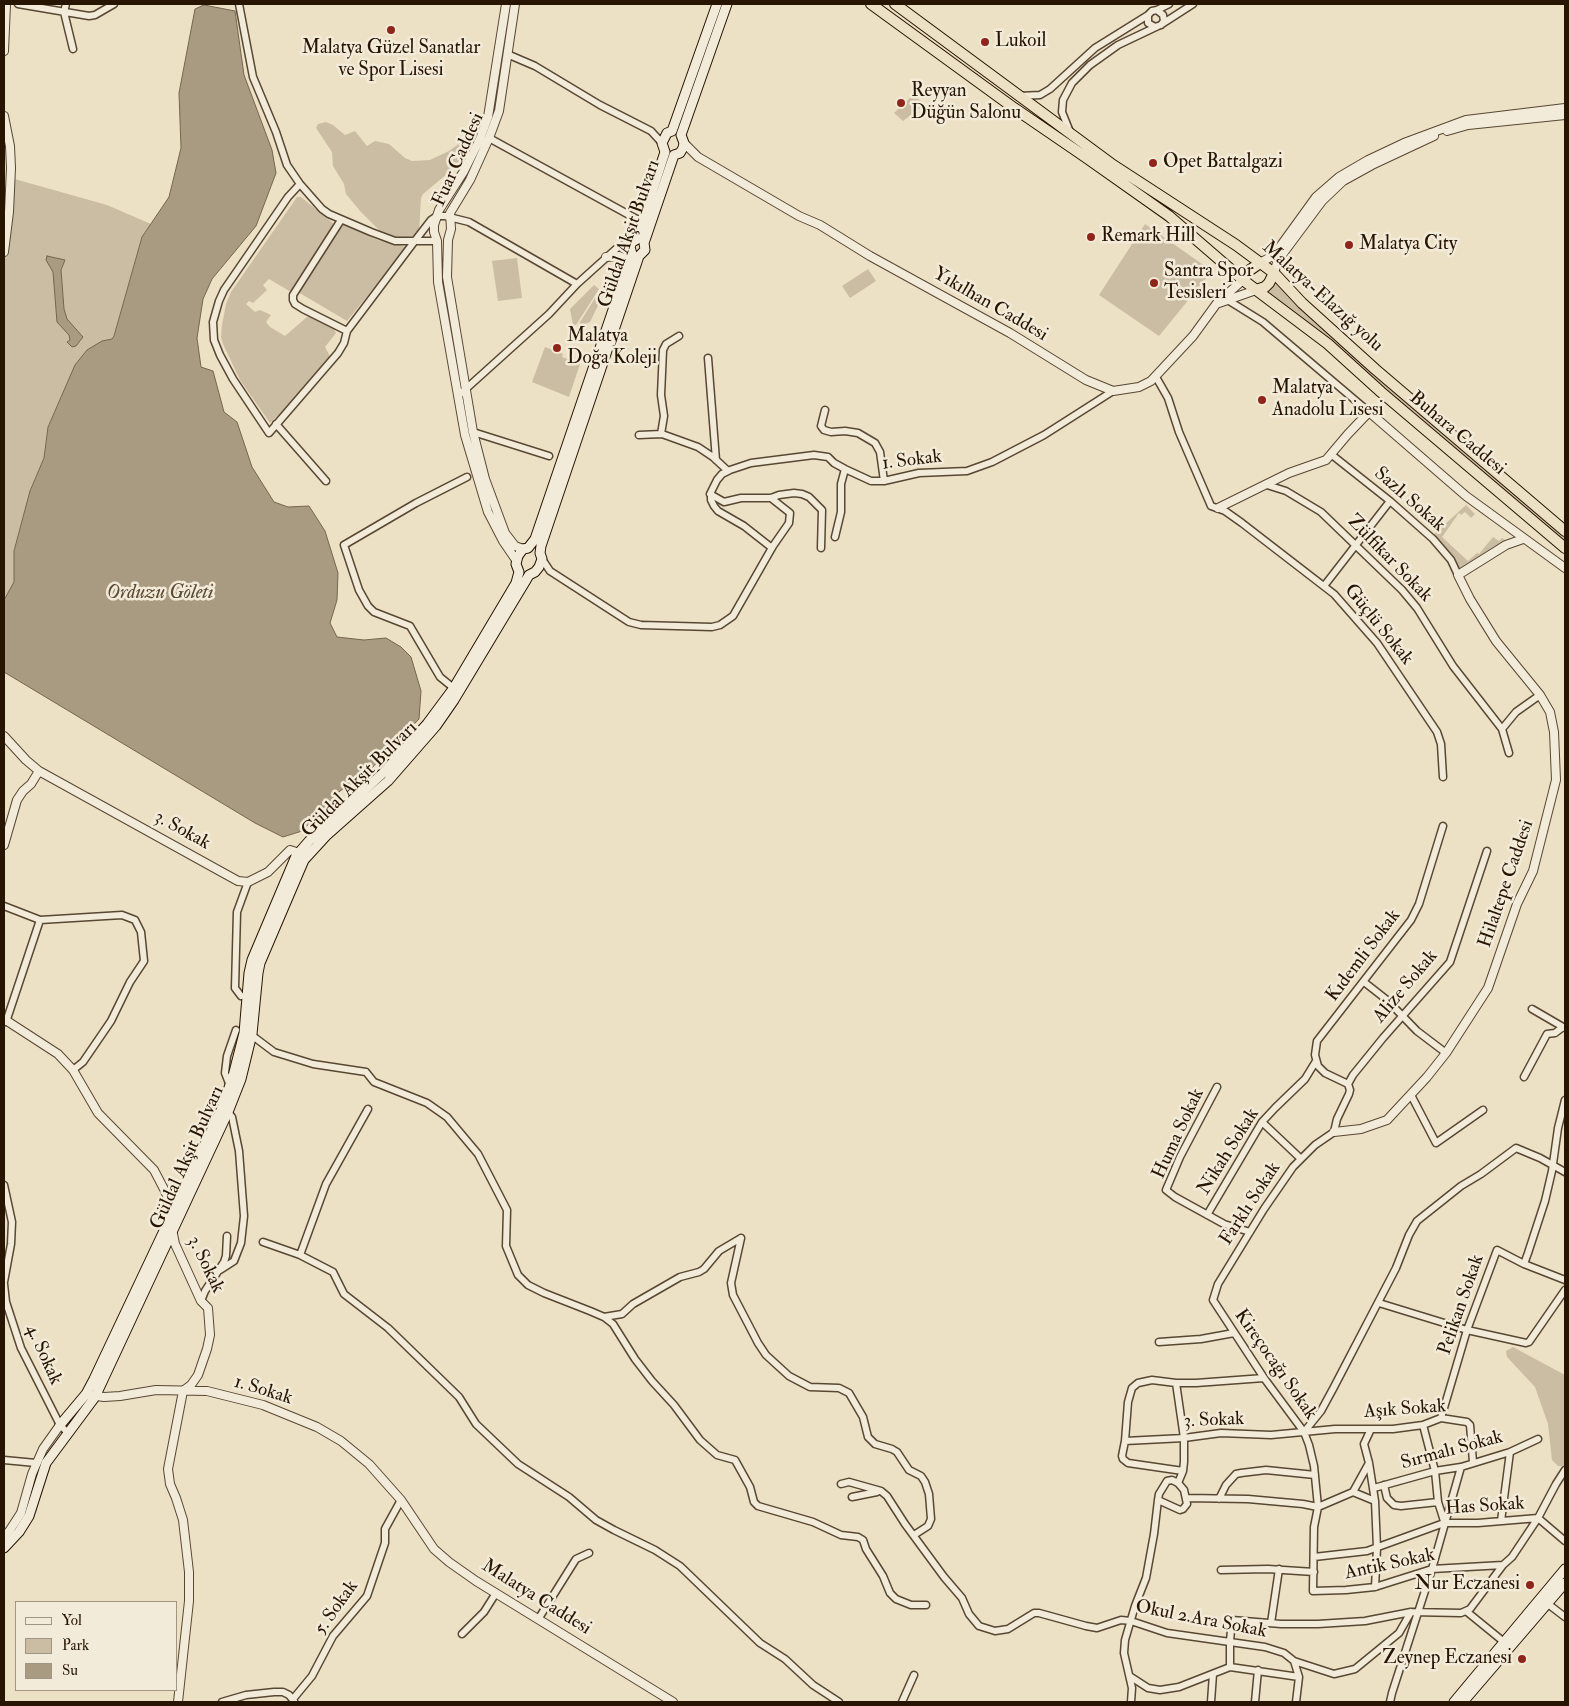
<!DOCTYPE html>
<meta charset="utf-8">
<style>
body{margin:0}
#map{position:relative;width:1569px;height:1706px;overflow:hidden;background:#ece0c5;font-family:"IM FELL Double Pica",serif}
canvas{display:block}
.frame{position:absolute;inset:0;border:5px solid #271401;pointer-events:none}
.legend{position:absolute;left:15px;top:1601px;width:162px;height:90px;box-sizing:border-box;background:#f3ebd9;border:1px solid #a19583;margin:0;padding:6px 9px;list-style:none;font-size:15px;color:#271401}
.legend li{display:flex;align-items:center;gap:10px;height:25px}
.legend b{width:25px;border:1px solid #a19583}
</style>
<div id="map">
<canvas width="1569" height="1706"></canvas>
<div class="frame"></div>
<ul class="legend">
<li><b style="height:6px;background:#f3ebd9"></b>Yol</li>
<li><b style="height:14px;background:#cbbda4"></b>Park</li>
<li><b style="height:14px;background:#a99b82"></b>Su</li>
</ul>
</div>
<script>
const context = document.querySelector('canvas').getContext('2d');
context.lineJoin = 'round';
function fill(path, color) {
  context.fillStyle = color;
  context.fill(path, 'evenodd');
}
function poly(rows) {
  const path = new Path2D();
  for (const r of rows) {
    path.moveTo(r[0], r[1]);
    for (let i = 2; i < r.length; i += 2) path.lineTo(r[i], r[i + 1]);
  }
  return path;
}
function trace(path, color, width, dash) {
  context.strokeStyle = color;
  context.lineWidth = width;
  context.lineCap = dash ? 'butt' : 'round';
  context.setLineDash(dash || []);
  context.stroke(path);
}
function drawText(font, color, halo, rows, align = 'center') {
  context.font = font + ' "IM FELL Double Pica",serif';
  context.lineWidth = 5;
  context.setLineDash([]);
  context.textBaseline = 'middle';
  context.strokeStyle = halo;
  context.fillStyle = color;
  for (const [text, x, y, turn = 0] of rows) {
    context.save();
    context.translate(x, y);
    context.rotate((+turn || 0) * Math.PI / 180);
    context.textAlign = isNaN(turn) ? turn : align;
    if (halo) context.strokeText(text, 0, 0);
    context.fillText(text, 0, 0);
    context.restore();
  }
}
fill(poly([
 [913,95,925,104,903,121,894,113],
 [326,122,333,125,345,135,355,131,367,146,375,141,389,144,405,158,412,161,430,160,449,151,460,143,467,150,453,169,423,194,421,198,419,232,413,236,404,239,385,236,361,212,346,194,344,184,333,166,332,152,316,128,318,124],
 [11,178,107,205,151,224,142,237,114,336,112,339,102,341,87,350,76,365,48,426,44,458,30,491,14,551,14,582,4,600,4,252],
 [297,197,301,197,333,223,332,233,291,292,269,279,263,285,267,290,253,303,249,301,246,304,255,312,260,310,271,315,266,322,270,327,285,336,307,317,315,317,331,324,336,333,325,347,331,358,297,397,270,423,240,380,223,344,221,337,222,325,226,304,231,292],
 [343,224,378,240,407,247,347,321,298,292],
 [1145,224,1212,271,1159,336,1099,295],
 [517,258,522,298,498,301,492,261],
 [868,269,876,281,850,298,842,286],
 [1277,282,1395,392,1565,537,1565,542,1442,439,1351,358,1268,293],
 [594,285,599,289,576,325,573,325,570,309],
 [600,290,604,293,590,322,577,327],
 [545,347,563,354,562,357,580,364,569,397,532,382],
 [1466,505,1475,514,1471,518,1465,512,1461,515,1459,513,1442,537,1468,561,1477,553,1479,554,1493,537,1499,541,1502,538,1506,541,1459,569,1447,550,1433,535],
 [1513,1347,1565,1375,1565,1464,1563,1466,1558,1466,1552,1460,1548,1424,1535,1387,1507,1357,1506,1351]
]), '#cbbda4');
const water = poly([
 [204,5,235,11,244,75,272,150,276,173,256,226,212,279,203,299,197,338,201,367,213,371,224,412,237,422,252,467,274,502,288,507,309,506,325,531,338,573,337,600,330,623,337,637,364,640,386,638,401,647,411,657,421,691,419,719,365,775,340,791,302,831,283,837,255,823,4,672,4,600,14,582,14,551,30,491,44,458,48,427,75,365,87,350,102,341,112,339,114,336,142,237,169,197,181,148,179,93,195,9,204,5],
 [47,256,65,260,61,270,64,309,67,319,83,337,76,346,72,347,67,342,70,340,69,335,57,322,53,272,46,260,47,256]
]);
fill(water, '#a99b82');
trace(water, '#75654e', 1);
const minor = poly([
 [18,4,89,16,95,15,114,4],
 [66,4,64,12,73,49],
 [239,4,253,77,276,132,287,165,300,184,322,209,329,214,371,232,395,241,437,241],
 [1157,10,1163,15,1164,21,1161,25,1155,27,1148,23,1148,15,1152,11,1157,10,1169,4],
 [1162,24,1193,4],
 [507,54,535,66,600,105,651,131,662,143],
 [1019,96,1040,95,1050,89,1095,48,1148,15],
 [1070,132,1062,112,1063,100,1072,83,1090,65,1118,45,1158,26],
 [489,138,642,222],
 [300,184,288,197,224,290,219,301,213,322,214,340,220,355,233,379,269,433,338,353,344,343,347,331,414,242,431,220,437,216,445,216,469,222,577,284],
 [341,220,293,295,293,300,295,304,303,309,347,331],
 [1226,299,1263,322,1369,412],
 [708,358,716,460],
 [1156,377,1168,398,1179,432,1211,506,1225,511,1242,523,1334,594,1377,643,1437,732,1441,744,1443,777],
 [458,396,549,314,577,284,617,248,632,242],
 [825,410,821,426,824,430,831,432,845,431,858,433,875,443,880,452,884,481],
 [276,424,326,481],
 [473,432,549,456],
 [661,434,664,416,661,395,663,350,666,344,679,336],
 [639,435,662,434,698,447,713,457,728,471],
 [1332,455,1390,501,1433,539,1451,560,1458,575],
 [1267,485,1286,491,1321,512,1402,590,1417,608,1453,666,1502,729,1516,712,1540,695],
 [710,494,724,502,741,498,771,498,779,495,794,493,802,494,809,497,822,510,821,548],
 [835,537,841,512,841,484,845,469],
 [772,548,744,526,718,511,714,506,711,500,711,492,717,480,722,474,730,470,751,463,814,455,828,457,834,463,845,469,871,481,884,481,919,473,967,471,992,462,1044,435,1113,391],
 [542,559,550,571,629,622,641,625,712,627,720,625,733,616,773,546,789,523,790,513,771,498],
 [1324,586,1390,501],
 [456,690,440,677,410,626,374,612,368,606,359,590,344,545,416,503,467,477],
 [1502,729,1509,753],
 [1487,851,1450,962,1383,1038,1353,1075,1348,1084,1350,1090,1349,1094,1337,1119,1334,1132,1315,1145,1293,1167,1264,1209,1218,1284,1213,1300,1264,1378,1304,1432,1309,1445,1314,1466,1318,1507,1314,1527,1313,1591,1346,1590,1375,1587,1432,1569,1503,1565,1512,1557,1538,1518,1556,1484,1565,1470],
 [4,906,40,920,122,915,135,920,141,932,144,961,130,982,111,1021,83,1062,73,1070],
 [1364,982,1387,1000,1417,1031,1446,1053],
 [241,996,235,988,237,912,248,882],
 [1532,1009,1563,1027],
 [6,1022,40,920],
 [250,1034,274,1052,313,1064,366,1072,374,1082,427,1103,447,1117,478,1154,507,1210,506,1246,518,1275,528,1285,544,1293,590,1311,604,1317,613,1324,635,1359,652,1381,674,1405,700,1440,717,1455,735,1460,750,1487,754,1502,758,1506,813,1522,841,1535,858,1537,863,1540,866,1549,883,1576,890,1593,896,1599,911,1605,926,1605],
 [1524,1077,1547,1034,1555,1033,1563,1027,1565,1028],
 [1348,1084,1325,1073,1318,1066,1315,1055,1317,1041,1411,920,1419,904,1443,826],
 [230,1086,225,1073,227,1056,236,1030],
 [1217,1087,1180,1157,1166,1190,1175,1197,1224,1224,1250,1232],
 [1411,1095,1436,1143,1483,1110],
 [1262,1122,1300,1158],
 [4,1185,12,1222,11,1244,4,1282],
 [1207,1215,1262,1122,1275,1108,1305,1079,1316,1061],
 [741,1238,731,1283,733,1295,758,1343,766,1355,789,1376,810,1387,839,1388,849,1393,863,1417,868,1437,875,1444,892,1449,897,1452,909,1470,921,1476,925,1482,929,1494,931,1519,928,1526,914,1535],
 [263,1242,300,1255,333,1272,344,1294,388,1328,459,1397,476,1424,518,1464,569,1497,596,1520,614,1530,655,1550,680,1566,760,1643,785,1659,813,1685,839,1702],
 [300,1255,326,1184,368,1109],
 [1524,1264,1565,1280],
 [220,1270,234,1261,241,1243,244,1216,239,1151,232,1117,228,1112],
 [4,1284,6,1302,21,1348,60,1425,68,1433],
 [201,1301,205,1291,224,1262,226,1256,227,1236],
 [1379,1303,1467,1330,1526,1343,1529,1342,1565,1290],
 [604,1317,622,1314,633,1304,680,1277,699,1272,704,1269,719,1251,741,1238],
 [1159,1342,1201,1339,1234,1333],
 [1176,1383,1184,1438,1184,1462,1183,1471,1178,1483],
 [1441,1418,1467,1330,1497,1250,1524,1264,1528,1253,1545,1201,1552,1171,1558,1128,1565,1100],
 [1423,1425,1435,1471,1438,1502,1444,1521],
 [1371,1429,1364,1444,1369,1463,1375,1501,1377,1548,1375,1587],
 [1304,1432,1321,1411,1334,1387,1396,1268,1409,1235,1417,1221,1461,1186,1481,1174,1516,1148,1540,1158,1565,1172],
 [1125,1441,1184,1438,1221,1433,1271,1435,1335,1429,1393,1429,1423,1425,1441,1418,1467,1422,1470,1425,1473,1462],
 [4,1460,36,1463],
 [1183,1471,1128,1463,1123,1459,1122,1456,1125,1441,1128,1402,1132,1388,1138,1383,1152,1380,1176,1383,1196,1383,1264,1378],
 [841,1484,849,1482,881,1491,887,1496,905,1524,944,1577,962,1598,969,1614,979,1626,995,1631,1008,1629,1034,1613,1039,1613,1086,1626,1097,1628,1121,1620,1131,1621,1167,1633,1265,1647,1284,1653,1294,1661,1299,1677,1296,1702],
 [1384,1485,1387,1498,1394,1505,1401,1506,1438,1502],
 [1374,1488,1435,1471,1461,1467,1510,1452,1538,1439],
 [1353,1492,1369,1463],
 [852,1497,877,1492],
 [1186,1498,1248,1499,1303,1504,1318,1507,1353,1492,1375,1501],
 [1219,1499,1226,1485,1236,1474,1241,1473,1266,1470,1315,1475],
 [1501,1521,1510,1452],
 [1314,1557,1367,1551,1444,1523,1478,1523,1538,1518,1565,1541],
 [1221,1570,1268,1569,1314,1572],
 [1548,1604,1565,1617],
 [1466,1611,1504,1642],
 [539,1618,576,1559,589,1553],
 [1271,1623,1279,1569],
 [462,1634,484,1612,496,1593],
 [1294,1661,1334,1674,1355,1669,1399,1633,1411,1612],
 [1230,1667,1230,1641,1232,1620,1281,1624,1318,1624,1365,1621,1411,1612,1461,1613,1470,1609,1503,1565],
 [1131,1677,1148,1688,1160,1690,1179,1687,1230,1667,1299,1677],
 [293,1699,312,1676,333,1636,367,1596,385,1543,385,1529,401,1500],
 [222,1702,246,1695,274,1692,283,1692,289,1695,294,1701],
 [902,1702,914,1675],
 [1131,1702,1132,1688,1124,1653,1125,1640,1135,1606,1146,1578,1154,1534,1158,1500,1159,1494,1167,1481,1172,1480,1178,1483,1184,1490,1187,1504,1183,1509,1180,1510,1158,1500],
 [1211,1702,1213,1674],
 [1255,1702,1258,1670],
 [1390,1702,1392,1693,1432,1569,1461,1467]
]);
const tertiary = poly([
 [506,4,488,117,480,139,464,171,439,210,434,225,434,232,437,241,438,282,465,435,488,512,503,541,516,560],
 [515,4,499,111,489,138,470,180,450,213,451,229,448,240,447,277,473,432,485,479,505,533,515,546,523,549],
 [4,51,6,4],
 [4,116,10,146,11,168,9,212,4,252],
 [1447,131,1468,125,1565,115],
 [684,143,698,157,799,216,820,225,870,256,1010,333,1086,380,1113,391,1139,387,1151,381,1193,336,1217,303,1243,280],
 [606,257,619,256,624,258,628,264],
 [1260,263,1274,255,1316,197,1339,177,1368,160,1404,143,1466,120,1565,108],
 [1274,273,1277,263,1284,252,1322,201,1343,181,1372,165,1434,136],
 [1219,303,1256,290],
 [1218,508,1289,473,1326,460,1348,434,1369,412,1466,496,1565,568],
 [4,736,26,760,39,771,238,881,248,882,268,872,290,850,303,854],
 [4,845,17,800,23,791,31,784,39,771],
 [4,1019,58,1054,73,1070,98,1113,154,1170,165,1191,173,1210,173,1215],
 [1334,1132,1361,1129,1387,1120,1427,1077,1446,1053,1488,988,1517,904,1533,871,1556,780,1554,732,1550,712,1540,695,1496,641,1470,599,1458,575,1506,545,1523,539],
 [172,1229,175,1244,201,1301,208,1308,210,1335,207,1349,198,1375,191,1385,183,1391,168,1469,170,1484,176,1498,183,1520,189,1572,189,1601,178,1702],
 [90,1395,104,1397,120,1396,156,1390,207,1391,263,1405,317,1427,341,1441,369,1464,401,1500,434,1549,449,1562,476,1581,673,1702],
 [4,1537,10,1530,21,1513,32,1474,43,1449,60,1425]
]);
const secondary = poly([
 [60,1425,86,1394,94,1379,222,1108,233,1076,244,1033,249,973,252,960,296,856,309,841,383,773,427,724,453,689,516,583,519,572,516,564,518,556,523,549,528,548,535,539,632,254,630,247,632,242,636,240,665,152,662,143,667,133,672,131,717,4],
 [4,1548,19,1532,29,1516,46,1463,95,1397,228,1112,241,1079,252,1034,258,973,260,963,304,860,326,836,388,781,436,726,454,700,525,582,529,575,535,572,539,567,542,559,540,553,541,546,639,256,645,250,644,243,674,155,680,153,683,148,684,143,681,135,727,4],
 [1454,1702,1565,1569],
 [1463,1702,1565,1583]
]);
const trunk = poly([
 [871,4,1014,108,1087,158,1169,216,1243,280,1328,344,1381,392,1565,548],
 [895,4,1113,165,1236,245,1274,273,1302,303,1375,369,1565,531],
 [1243,280,1250,270,1260,263],
 [1256,290,1265,287,1269,283,1274,273]
]);
trace(minor, '#584732', 9);
trace(tertiary, '#584732', 10);
trace(secondary, '#271401', 11);
trace(trunk, '#271401', 12);
trace(minor, '#f3ebd9', 6);
trace(tertiary, '#f3ebd9', 8);
trace(secondary, '#f3ebd9', 9);
trace(trunk, '#ece0c5', 10);
for (const [x, y, r, color] of [
 [391,30,5,"#8f2418"],
 [985,42,5,"#8f2418"],
 [901,103,5,"#8f2418"],
 [1153,163,5,"#8f2418"],
 [1091,237,5,"#8f2418"],
 [1349,245,5,"#8f2418"],
 [1154,283,5,"#8f2418"],
 [557,348,5,"#8f2418"],
 [1262,400,5,"#8f2418"],
 [1530,1585,5,"#8f2418"],
 [1522,1659,5,"#8f2418"]
]) {
  const dot = new Path2D();
  dot.arc(x, y, r, 0, 2 * Math.PI);
  context.fillStyle = color;
  context.fill(dot);
  trace(dot, '#f3ebd9', 2);
}
drawText('19px', '#271401', '#f3ebd9', [
 ["Lukoil",995,42],
 ["Malatya Güzel Sanatlar",391,49,"center"],
 ["ve Spor Lisesi",391,71,"center"],
 ["Reyyan",911,92],
 ["Düğün Salonu",911,114],
 ["Opet Battalgazi",1163,163],
 ["Remark Hill",1101,237],
 ["Malatya City",1359,245],
 ["Santra Spor",1164,272],
 ["Tesisleri",1164,294],
 ["Malatya",567,337],
 ["Doğa Koleji",567,359],
 ["Malatya",1272,389],
 ["Anadolu Lisesi",1272,411],
 ["Nur Eczanesi",1520,1585,"right"],
 ["Zeynep Eczanesi",1512,1659,"right"]
], 'left');
drawText('19px', '#271401', '#f3ebd9', [
 ["Fuar Caddesi",459,160,-66],
 ["Güldal Akşit Bulvarı",630,234,-71],
 ["Malatya-Elazığ yolu",1322,297,42],
 ["Yıkılhan Caddesi",990,305,30],
 ["Buhara Caddesi",1457,434,40],
 ["1. Sokak",912,461,-7],
 ["Sazlı Sokak",1409,500,41],
 ["Zülfikar Sokak",1389,559,46],
 ["Güçlü Sokak",1378,625,51],
 ["Güldal Akşit Bulvarı",360,780,-45],
 ["3. Sokak",182,831,29],
 ["Hilaltepe Caddesi",1507,884,-71],
 ["Kıdemli Sokak",1364,956,-53],
 ["Alize Sokak",1406,987,-50],
 ["Huma Sokak",1179,1134,-65],
 ["Nikah Sokak",1229,1152,-58],
 ["Güldal Akşit Bulvarı",188,1158,-66],
 ["Farklı Sokak",1251,1204,-57],
 ["3. Sokak",205,1265,64],
 ["Pelikan Sokak",1462,1305,-71],
 ["4. Sokak",43,1355,66],
 ["Kireçocağı Sokak",1275,1365,55],
 ["1. Sokak",263,1391,17],
 ["Aşık Sokak",1405,1410,-4],
 ["3. Sokak",1214,1421,-2],
 ["Sırmalı Sokak",1452,1451,-15],
 ["Has Sokak",1485,1507,-4],
 ["Antik Sokak",1390,1565,-12],
 ["Malatya Caddesi",536,1598,32],
 ["5. Sokak",337,1608,-55],
 ["Okul 2.Ara Sokak",1201,1620,11]
]);
drawText('italic 20px', '#5b4a35', '#f3ebd9', [
 ["Orduzu Göleti",160,594]
]);
</script>
